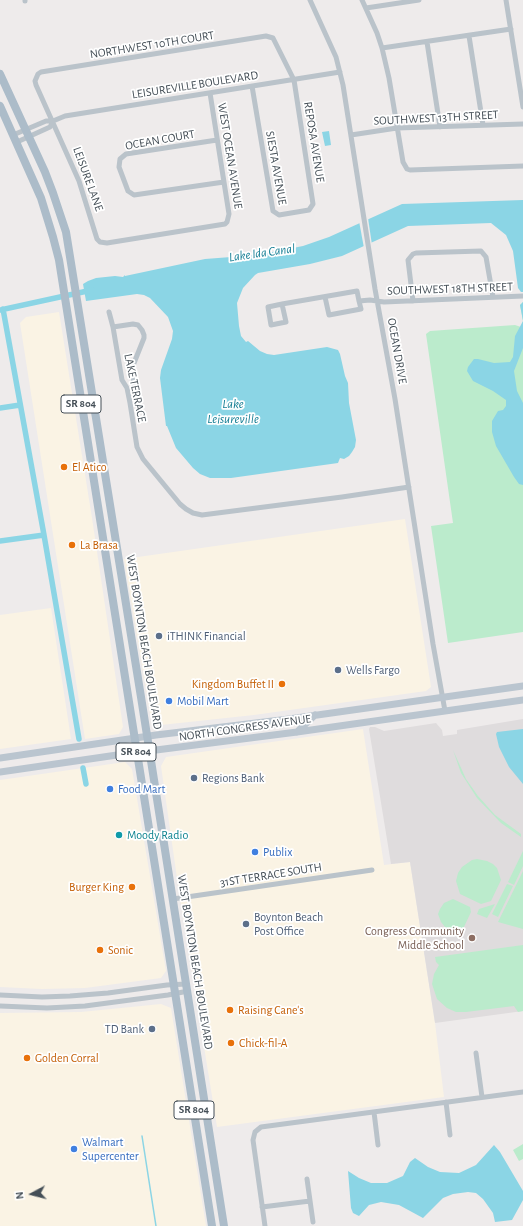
<!DOCTYPE html>
<style>
body{margin:0}
#map{position:relative;width:523px;height:1226px;overflow:hidden;background:#eeebeb;font-family:"Alegreya Sans",sans-serif}
canvas{display:block}
.north{position:absolute;left:12px;top:1174px;width:40px;height:40px;-webkit-text-stroke:3px #fff;paint-order:stroke;rotate:263deg;font-size:11px;font-weight:700;line-height:16px;text-align:center;color:#454f57}
.north::after{content:'';display:block;margin:auto;width:14px;height:18px;background:#454f57;clip-path:polygon(50% 0,100% 100%,50% 72%,0 100%)}
</style>
<div id="map">
<canvas width="523" height="1226"></canvas>
<div class="north">N</div>
</div>
<script>
const context = document.querySelector('canvas').getContext('2d');
context.lineJoin = 'round';
function fill(path, color) {
  context.fillStyle = color;
  context.fill(path, 'evenodd');
}
function poly(rows) {
  const path = new Path2D();
  for (const r of rows) {
    path.moveTo(r[0], r[1]);
    for (let i = 2; i < r.length; i += 2) path.lineTo(r[i], r[i + 1]);
  }
  return path;
}
function trace(path, color, width, dash) {
  context.strokeStyle = color;
  context.lineWidth = width;
  context.lineCap = dash ? 'butt' : 'round';
  context.setLineDash(dash || []);
  context.stroke(path);
}
function drawText(font, color, halo, rows, align = 'center') {
  context.font = font + ' "Alegreya Sans",sans-serif';
  context.lineWidth = 3.5;
  context.setLineDash([]);
  context.textBaseline = 'middle';
  context.strokeStyle = halo;
  context.fillStyle = color;
  for (const [text, x, y, turn = 0] of rows) {
    context.save();
    context.translate(x, y);
    context.rotate((+turn || 0) * Math.PI / 180);
    context.textAlign = isNaN(turn) ? turn : align;
    if (halo) context.strokeText(text, 0, 0);
    context.fillText(text, 0, 0);
    context.restore();
  }
}
fill(poly([
 [59,312,92,518,123,727,119,734,85,739,20,323,26,317],
 [405,519,431,687,426,691,254,715,161,725,151,719,124,559],
 [51,608,71,739,0,749,0,615],
 [363,729,384,865,410,862,435,1023,444,1097,217,1127,179,892,161,766,166,757],
 [125,762,132,769,166,971,161,978,85,988,42,989,0,987,0,780],
 [161,1004,171,1008,206,1226,0,1226,0,1013,81,1012]
]), '#faf3e4');
fill(poly([
 [523,719,523,1011,435,1023,410,862,391,864,369,729,370,727,375,727,384,731,436,723,442,730,443,736,457,734,457,730]
]), '#dfdcdd');
fill(poly([
 [523,302,523,632,448,643,431,526,453,523,426,334,430,331,515,325,521,327,523,321,520,305],
 [453,750,466,779,478,796,495,815,521,834,521,837,501,823,477,798,461,773],
 [523,851,523,866,514,885,508,882],
 [477,859,487,861,493,864,497,868,501,880,491,901,481,904,460,894,456,881,458,873,462,867,472,860],
 [523,871,523,929,498,922],
 [507,884,513,886,498,917,492,914],
 [453,899,470,907,471,912,463,929,454,931,445,927,441,922,438,914,440,909,444,903],
 [495,904,487,918,477,914,479,909],
 [523,945,523,1011,518,1012,514,1006,466,1012,456,1012,447,1008,437,999,432,984,434,974,439,965,436,962,435,957],
 [523,1144,523,1159,519,1161,513,1150]
]), '#bbebcc');
fill(poly([
 [329,131,331,145,325,146,322,132],
 [523,200,523,292,521,292,518,288,513,251,506,235,491,223,408,226,342,256,310,264,258,273,255,275,243,288,237,303,239,326,241,336,246,342,248,341,260,351,267,354,274,355,327,347,338,350,340,354,345,376,348,383,349,403,356,440,355,447,352,452,349,456,344,459,340,458,338,463,231,478,210,478,200,474,193,468,176,448,167,426,166,426,160,378,161,370,172,339,173,331,168,317,150,298,144,295,137,294,86,301,83,284,88,281,96,278,115,276,123,277,125,275,125,276,205,259,257,255,303,246,329,237,402,204],
 [523,302,523,348,514,371,517,391,523,403,523,485,519,484,514,477,496,446,492,432,492,421,498,411,503,410,506,406,506,400,493,391,473,381,467,371,468,367,474,359,478,359,494,363,510,362,513,357,515,336,523,321,520,305],
 [523,729,523,784,509,767,499,747,496,734,497,732],
 [494,1145,500,1152,523,1191,523,1200,512,1220,495,1222,493,1213,483,1199,476,1193,468,1192,453,1194,443,1198,423,1218,399,1205,381,1202,369,1205,359,1216,353,1213,351,1208,348,1171,359,1178,371,1183,387,1183,403,1176,410,1162,415,1158,428,1167,440,1172,459,1173,476,1165]
]), '#8bd5e5');
fill(poly([
 [368,218,372,245,364,248,359,221]
]), '#eeebeb');
trace(poly([
 [142,1136,156,1226]
]), '#8bd5e5', 1.5);
trace(poly([
 [3,309,44,535,79,739],
 [0,310,92,290],
 [0,408,20,405],
 [0,541,44,535],
 [83,768,86,784]
]), '#8bd5e5', 5.5);
trace(poly([
 [25,0,25,1],
 [310,0,336,57,343,85,375,289,395,399,433,644,445,711],
 [362,0,377,33,382,48,389,78,403,162,407,169,410,170,523,166],
 [506,0,523,107],
 [366,8,419,0],
 [469,36,483,125],
 [427,42,440,127],
 [382,48,511,29],
 [210,93,229,214,227,222,225,224,107,243,100,242,97,239,79,181,36,85,35,81,38,74,41,72,266,36,273,38,294,80,313,204,309,210,279,215,273,211,252,86],
 [13,135,46,121,53,121,65,116,340,72],
 [351,135,397,128,523,124],
 [217,140,126,154,120,159,119,167,128,191,134,195,224,182],
 [17,142,50,127,53,121],
 [325,297,329,315,361,309,359,301],
 [413,301,408,260,413,254,416,253,481,251,486,257,493,297],
 [282,304,286,322,271,325,268,307,282,304,357,291,359,301,370,300,384,302,523,296],
 [109,312,113,327],
 [136,402,132,368,144,338,144,335,142,330,138,325,133,324,113,327,122,380,127,388,130,403,137,447,143,459,180,504,186,509,193,513,202,515,342,497,409,487],
 [173,899,372,870],
 [0,995,42,997,70,996,108,993,167,985,186,984],
 [0,1006,47,1008,85,1006,168,995,188,991],
 [476,1053,482,1097],
 [446,1102,450,1135],
 [374,1112,378,1145],
 [307,1179,313,1222],
 [262,1207,310,1201],
 [265,1226,253,1140,255,1132,261,1127,523,1092]
]), '#bac3ca', 5);
trace(poly([
 [297,732,315,715],
 [0,758,156,735,289,719,523,686],
 [0,772,117,755,297,732,523,700]
]), '#bac5cf', 7);
trace(poly([
 [0,74,45,172,53,193,66,232,141,697,224,1226],
 [0,106,41,198,53,237,59,260,212,1226]
]), '#acbcc9', 8);
for (const [x, y, r, color] of [
 [64,467,4,"#e8710a"],
 [72,545,4,"#e8710a"],
 [159,636,4,"#5c6f8a"],
 [338,670,4,"#5c6f8a"],
 [282,684,4,"#e8710a"],
 [169,701,4,"#3f7fe0"],
 [194,778,4,"#5c6f8a"],
 [110,789,4,"#3f7fe0"],
 [119,835,4,"#0f9aa8"],
 [255,852,4,"#3f7fe0"],
 [132,887,4,"#e8710a"],
 [246,924,4,"#5c6f8a"],
 [472,938,4,"#8d6e63"],
 [100,950,4,"#e8710a"],
 [230,1010,4,"#e8710a"],
 [152,1029,4,"#5c6f8a"],
 [231,1043,4,"#e8710a"],
 [27,1058,4,"#e8710a"],
 [74,1149,4,"#3f7fe0"]
]) {
  const dot = new Path2D();
  dot.arc(x, y, r, 0, 2 * Math.PI);
  context.fillStyle = color;
  context.fill(dot);
  trace(dot, '#fff', 1.5);
}
for (const [x, y, w] of [
 [81,404,40],
 [136,752,40],
 [194,1110,40]
]) {
  const box = new Path2D();
  box.roundRect(x - w / 2, y - 9, w, 18, 3);
  context.fillStyle = '#fff';
  context.fill(box);
  trace(box, '#454f57', 1);
}
drawText('bold 11px', '#454f57', null, [
 ["SR 804",81,404],
 ["SR 804",136,752],
 ["SR 804",194,1110]
]);
drawText('12px', '#454f57', '#fff', [
 ["NORTHWEST 10TH COURT",152,45,-9],
 ["LEISUREVILLE BOULEVARD",195,85,-9],
 ["SOUTHWEST 13TH STREET",436,118,-3],
 ["OCEAN COURT",160,140,-10],
 ["REPOSA AVENUE",314,142,81],
 ["WEST OCEAN AVENUE",230,156,81],
 ["SIESTA AVENUE",276,168,80],
 ["LEISURE LANE",88,179,70],
 ["SOUTHWEST 18TH STREET",450,289,-2],
 ["OCEAN DRIVE",397,351,80],
 ["LAKE TERRACE",135,388,78],
 ["WEST BOYNTON BEACH BOULEVARD",144,642,81],
 ["NORTH CONGRESS AVENUE",245,728,-8],
 ["31ST TERRACE SOUTH",271,875,-9],
 ["WEST BOYNTON BEACH BOULEVARD",195,962,81]
]);
drawText('12px', '#c56008', '#fff', [
 ["El Atico",72,467],
 ["La Brasa",80,545],
 ["Kingdom Buffet II",274,684,"right"],
 ["Burger King",124,887,"right"],
 ["Sonic",108,950],
 ["Raising Cane's",238,1010],
 ["Chick-fil-A",239,1043],
 ["Golden Corral",35,1058]
], 'left');
drawText('12px', '#4e5e75', '#fff', [
 ["iTHINK Financial",167,636],
 ["Wells Fargo",346,670],
 ["Regions Bank",202,778],
 ["Boynton Beach",254,917],
 ["Post Office",254,931],
 ["TD Bank",144,1029,"right"]
], 'left');
drawText('12px', '#366cbe', '#fff', [
 ["Mobil Mart",177,701],
 ["Food Mart",118,789],
 ["Publix",263,852],
 ["Walmart",82,1142],
 ["Supercenter",82,1156]
], 'left');
drawText('12px', '#0d838f', '#fff', [
 ["Moody Radio",127,835]
], 'left');
drawText('12px', '#785e54', '#fff', [
 ["Congress Community",464,931],
 ["Middle School",464,945]
], 'right');
drawText('italic 13px', '#157e94', '#fff', [
 ["Lake Ida Canal",262,253,-8],
 ["Lake",233,404],
 ["Leisureville",233,419]
]);
</script>
